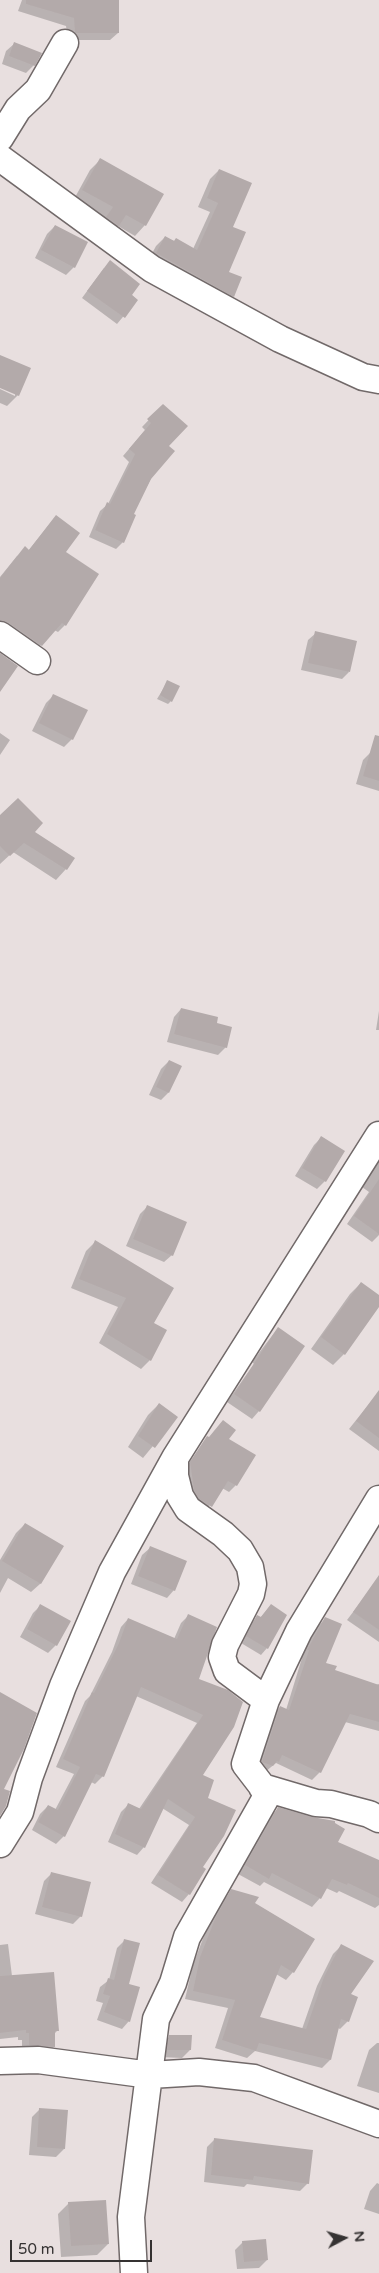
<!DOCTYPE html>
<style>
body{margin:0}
#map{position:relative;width:379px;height:2273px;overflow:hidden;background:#e8dfdf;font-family:"Varela Round",sans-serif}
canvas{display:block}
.north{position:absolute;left:319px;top:2213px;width:50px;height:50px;-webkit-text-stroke:4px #e8dfdf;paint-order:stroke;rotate:84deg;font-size:14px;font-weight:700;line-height:20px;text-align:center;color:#353232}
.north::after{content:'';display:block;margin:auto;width:18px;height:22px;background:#353232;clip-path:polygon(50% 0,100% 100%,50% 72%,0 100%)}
.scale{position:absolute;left:10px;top:2240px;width:142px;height:22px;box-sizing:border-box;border:2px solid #353232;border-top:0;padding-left:6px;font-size:15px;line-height:18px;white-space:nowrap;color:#353232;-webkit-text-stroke:4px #e8dfdf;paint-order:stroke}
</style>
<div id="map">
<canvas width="379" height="2273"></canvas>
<div class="north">N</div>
<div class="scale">50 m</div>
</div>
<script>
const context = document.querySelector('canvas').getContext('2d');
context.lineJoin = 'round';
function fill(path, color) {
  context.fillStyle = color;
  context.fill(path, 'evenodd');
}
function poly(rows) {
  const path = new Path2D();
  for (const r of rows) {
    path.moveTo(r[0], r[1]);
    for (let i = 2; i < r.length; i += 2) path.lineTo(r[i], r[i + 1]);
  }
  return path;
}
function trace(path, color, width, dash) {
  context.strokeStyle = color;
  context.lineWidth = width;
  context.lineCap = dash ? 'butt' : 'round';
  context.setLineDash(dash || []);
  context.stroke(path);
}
fill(poly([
 [22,0,63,0,118,33,110,40,68,40,66,26,18,11],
 [14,44,34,65,26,73,2,64,6,51],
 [100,160,145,225,135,236,118,226,108,236,73,201,90,170],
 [219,170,232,227,227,273,233,296,224,305,147,263,156,246,165,237,193,249,210,212,198,207,210,179],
 [55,226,74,267,66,275,35,258,47,234],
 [104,268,137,300,117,324,82,298],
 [0,357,18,395,7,406,0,403,0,389,15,396,15,393,0,387],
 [163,405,168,447,132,514,123,542,116,549,89,537,100,511,108,504,129,462,123,456,145,430,142,427],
 [56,516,64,552,65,625,58,632,54,630,34,653,0,630,0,577,17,556,28,551],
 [316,633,349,672,342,679,301,670,308,640],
 [168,681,171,701,168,704,157,699],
 [54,695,72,739,64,747,32,731,46,703],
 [0,733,10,740,0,755],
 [371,752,379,754,379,791,356,784,363,760],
 [0,817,33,832,66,869,56,880,13,852,0,864],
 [181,1009,215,1024,226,1047,218,1055,167,1042,174,1017],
 [379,1011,379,1030,376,1030],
 [169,1061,168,1093,161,1100,149,1095,161,1069],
 [322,1137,343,1151,325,1181,317,1189,295,1176,314,1145],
 [379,1161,379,1235,372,1242,347,1224,369,1192,362,1187],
 [148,1206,172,1255,164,1262,126,1246,140,1214],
 [95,1242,152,1323,150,1360,141,1369,99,1343,118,1307,71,1288,86,1251],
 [361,1283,379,1296,379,1304,344,1354,333,1365,311,1349,350,1294],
 [278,1328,259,1411,252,1419,227,1402,254,1364,252,1362],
 [377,1394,379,1395,379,1451,349,1429],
 [159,1404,176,1418,143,1458,128,1447,148,1415],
 [207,1438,227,1439,254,1456,236,1485,229,1492,222,1488,204,1513,193,1505,184,1470],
 [25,1524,62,1547,40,1584,31,1592,8,1578,0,1593,0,1560,16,1533],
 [150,1548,174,1590,167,1598,131,1584,142,1555],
 [372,1587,379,1588,379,1642,347,1620],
 [271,1605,267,1648,261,1655,241,1643,251,1623,257,1617,260,1618],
 [40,1606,56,1645,48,1653,20,1637,33,1613],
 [188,1616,197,1680,227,1691,201,1775,206,1799,201,1868,189,1894,182,1902,151,1883,189,1825,162,1808,144,1847,137,1855,108,1842,121,1812,129,1804,139,1809,197,1723,136,1696,103,1776,95,1784,91,1782,64,1836,56,1844,32,1830,40,1814,48,1806,55,1810,74,1774,56,1767,85,1701,90,1696,112,1652,121,1627,128,1619,174,1639,181,1623],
 [325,1619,324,1664,334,1671,376,1685,379,1684,379,1731,345,1722,320,1772,312,1780,276,1763,265,1772,255,1768,273,1714,280,1707,286,1710,302,1658,301,1657,318,1626],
 [278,1809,312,1819,337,1843,379,1861,379,1905,375,1908,339,1891,337,1893,326,1888,320,1898,312,1907,264,1882,260,1886,238,1874,269,1817],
 [51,1874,81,1916,73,1924,35,1914,44,1881],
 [232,1891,254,1903,293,1972,286,1980,276,1974,258,2018,302,2029,317,1986,333,1954,341,1946,349,1995,348,2021,340,2029,338,2028,330,2060,322,2068,255,2051,247,2058,215,2048,228,2008,185,1999,193,1965,207,1928,224,1899],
 [125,1940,129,2021,122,2029,97,2020,103,2003,96,2001,100,1987,109,1980,117,1948],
 [8,1944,12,1976,57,2031,54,2034,54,2047,46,2054,22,2053,22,2040,18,2040,18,2037,0,2039,0,1945],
 [170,2036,190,2050,182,2058,160,2057,162,2044],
 [377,2043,379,2043,379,2093,357,2086,369,2050],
 [40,2109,64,2149,56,2157,29,2155,32,2117],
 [215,2139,308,2183,300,2191,247,2184,244,2187,204,2182,207,2147],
 [377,2183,379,2184,379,2214,364,2209,370,2191],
 [69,2203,108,2244,97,2255,61,2257,58,2214],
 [243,2242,267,2260,259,2268,237,2269,235,2250]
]), '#0003');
fill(poly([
 [26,0,119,0,119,33,75,33,74,18,26,4],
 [14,42,42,53,35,66,9,56],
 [100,158,164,194,146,226,126,215,119,226,106,217,113,207,82,190],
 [219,169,252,183,233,227,246,232,229,272,242,277,234,297,156,253,165,236,174,241,176,238,197,250,218,203,207,198],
 [55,225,88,242,75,268,41,250],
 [110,260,140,284,132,295,138,300,125,318,87,291],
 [0,355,31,368,19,396,0,388],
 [163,404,188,426,169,446,175,451,151,479,134,514,136,515,124,543,95,530,107,502,110,504,135,454,129,449,151,423,147,419],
 [56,515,80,533,66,552,99,574,66,626,62,623,42,646,9,623,0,620,0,578,25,546,29,550],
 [315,631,357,641,350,672,308,663],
 [0,653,18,666,0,692],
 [167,680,180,686,172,702,160,695],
 [53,694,88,710,73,740,39,723],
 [375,735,379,736,379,781,363,776],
 [18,798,43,823,35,832,75,858,67,870,24,843,10,856,0,846,0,815],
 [181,1008,218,1017,217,1023,232,1027,227,1048,174,1034],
 [169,1060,182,1066,169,1093,156,1087],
 [321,1136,345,1151,326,1182,302,1168],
 [379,1179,379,1234,354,1216],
 [147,1205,187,1222,173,1256,133,1239],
 [95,1240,174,1288,154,1323,167,1330,151,1361,107,1334,126,1298,79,1279],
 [361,1282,379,1295,379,1307,345,1355,321,1337],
 [278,1327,305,1346,260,1412,234,1394],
 [379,1390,379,1438,356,1421],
 [159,1403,178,1417,155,1448,138,1436],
 [223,1420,236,1430,229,1439,256,1455,237,1486,228,1481,212,1507,199,1499,194,1490,190,1462,207,1436,209,1437],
 [25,1523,64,1546,41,1584,2,1561],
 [150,1546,187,1561,175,1591,138,1576],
 [379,1575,379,1630,353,1612],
 [40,1604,71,1621,57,1646,27,1629],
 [271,1604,287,1615,268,1649,246,1636,257,1615,261,1617],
 [188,1614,217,1627,199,1679,228,1690,243,1702,234,1727,203,1775,214,1780,208,1798,236,1810,224,1836,203,1867,206,1869,190,1895,158,1875,195,1817,168,1799,145,1848,115,1834,128,1803,141,1809,203,1715,141,1687,104,1777,96,1774,65,1837,38,1822,48,1805,58,1810,80,1767,63,1759,92,1692,94,1693,119,1643,128,1618,177,1639],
 [325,1617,342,1624,326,1663,337,1666,335,1670,379,1685,379,1722,350,1714,321,1773,282,1755,279,1762,277,1761,273,1766,262,1762,280,1706,289,1710,309,1650,307,1650],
 [0,1692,37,1713,24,1749,4,1789,10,1791,6,1806,0,1816],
 [278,1807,312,1817,335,1821,335,1823,345,1829,338,1842,379,1860,379,1898,348,1883,347,1885,332,1879,321,1899,272,1873,269,1879,245,1865],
 [51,1872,91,1882,82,1917,42,1907],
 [231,1889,259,1897,255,1903,315,1939,294,1973,281,1965,260,2017,306,2029,324,1977,341,1944,374,1961,351,1994,358,1997,349,2022,341,2019,331,2060,259,2043,256,2051,222,2040,235,2000,193,1991,200,1957,215,1919],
 [124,1939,140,1943,129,1984,140,1987,130,2022,104,2012,110,1996,103,1994,108,1978,114,1980],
 [54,1972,59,2031,55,2031,55,2047,29,2045,29,2033,26,2033,26,2030,0,2033,0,1976],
 [169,2035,192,2035,191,2050,167,2050],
 [39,2108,68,2110,65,2149,37,2147],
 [214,2138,313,2150,309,2184,254,2176,253,2180,211,2175],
 [106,2200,109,2244,71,2246,68,2202],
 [266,2239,268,2260,244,2262,242,2241]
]), '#b3aaaa');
const minor = poly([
 [0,138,18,109,38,90,65,43],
 [0,158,152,269,280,339,363,377,379,380],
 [0,635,37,661],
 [266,1700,227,1671,222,1657,225,1645,251,1594,253,1584,250,1567,240,1550,223,1534,188,1509,180,1496,175,1476,175,1458,379,1135],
 [262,1787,316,1803,331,1804,369,1814,379,1819],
 [0,1844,20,1812,29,1778,63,1686,112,1572,175,1458],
 [0,2061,38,2060,150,2075,199,2072,254,2078,379,2124],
 [134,2273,131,2217,156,2019,173,1983,187,1937,268,1794,245,1764,266,1700,299,1631,379,1499]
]);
trace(minor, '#716969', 29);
trace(minor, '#fff', 26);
</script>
